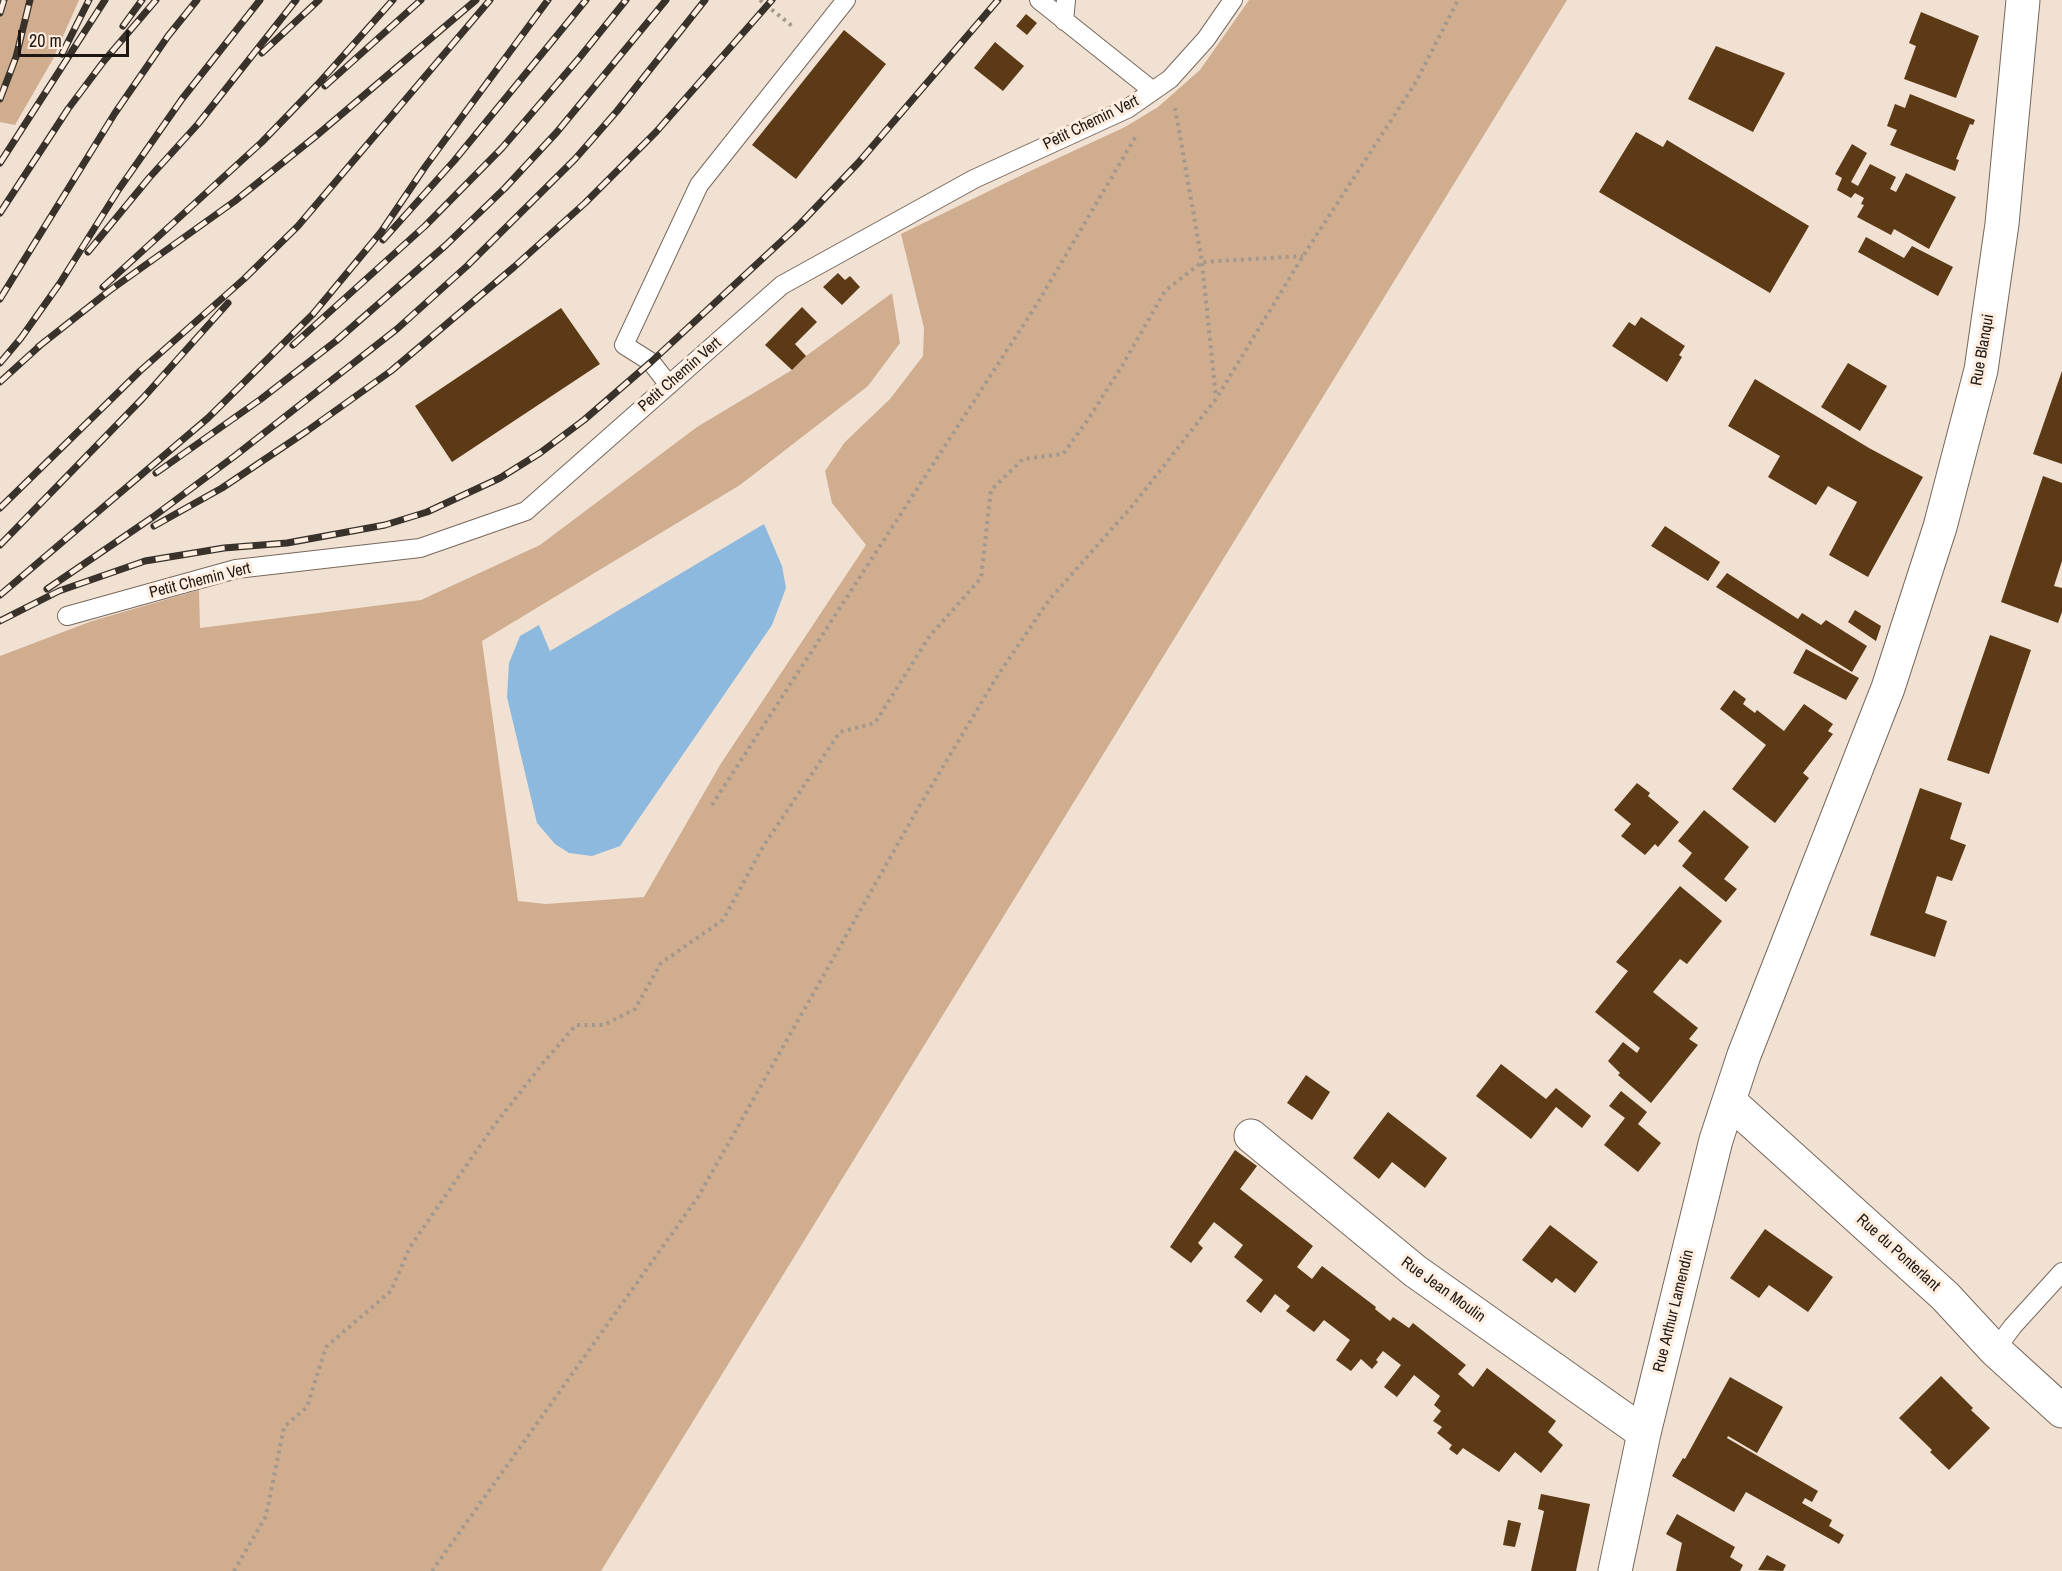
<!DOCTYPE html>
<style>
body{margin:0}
#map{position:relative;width:2062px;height:1571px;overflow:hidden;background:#f1e1d3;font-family:"Archivo Narrow",sans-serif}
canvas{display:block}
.scale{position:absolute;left:18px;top:30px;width:111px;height:27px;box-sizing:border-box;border:3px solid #1d1813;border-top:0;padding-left:8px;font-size:18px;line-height:21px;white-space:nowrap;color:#1d1813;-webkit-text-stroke:4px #ffeee0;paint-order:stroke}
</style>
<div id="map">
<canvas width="2062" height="1571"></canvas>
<div class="scale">20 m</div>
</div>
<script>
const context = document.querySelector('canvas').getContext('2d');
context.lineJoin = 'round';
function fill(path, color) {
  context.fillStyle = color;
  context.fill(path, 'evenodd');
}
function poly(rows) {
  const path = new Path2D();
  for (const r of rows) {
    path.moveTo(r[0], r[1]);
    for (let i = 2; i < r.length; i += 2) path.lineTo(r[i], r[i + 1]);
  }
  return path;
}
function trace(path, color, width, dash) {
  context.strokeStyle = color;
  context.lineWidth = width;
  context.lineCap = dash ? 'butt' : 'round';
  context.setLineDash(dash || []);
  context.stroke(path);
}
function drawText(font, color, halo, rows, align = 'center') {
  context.font = font + ' "Archivo Narrow",sans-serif';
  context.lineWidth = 6;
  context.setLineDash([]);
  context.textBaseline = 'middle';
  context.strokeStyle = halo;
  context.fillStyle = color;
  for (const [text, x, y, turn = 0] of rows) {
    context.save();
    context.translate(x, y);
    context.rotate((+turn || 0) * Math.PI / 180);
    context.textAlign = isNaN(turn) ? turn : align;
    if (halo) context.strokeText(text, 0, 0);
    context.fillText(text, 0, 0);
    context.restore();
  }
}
fill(poly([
 [0,0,79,0,53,59,15,125,0,122],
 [1249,0,1567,0,601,1571,0,1571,0,656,92,621,199,590,200,628,421,600,540,545,697,427,792,370,806,356,892,293,900,343,868,386,740,485,482,641,518,901,546,904,644,897,720,765,866,545,832,503,825,471,845,442,890,399,923,356,924,328,901,234,1028,172,1125,127,1158,107,1200,70]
]), '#d0ad8f');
fill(poly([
 [764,524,782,566,786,588,772,625,620,846,592,856,569,853,555,844,537,823,507,697,509,663,520,636,539,625,550,651]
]), '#8cb9dd');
fill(poly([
 [1921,12,1979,36,1956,98,1904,79,1916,46,1909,43],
 [1026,14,1037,23,1027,35,1016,26],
 [844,30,886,64,796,179,752,145],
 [995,42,1024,66,1003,91,974,68],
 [1716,46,1785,73,1753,132,1688,99],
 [1910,94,1975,120,1973,125,1970,124,1956,159,1959,160,1955,171,1890,145,1897,130,1887,126,1895,104,1905,108],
 [1636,132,1663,147,1667,140,1809,226,1770,293,1599,192],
 [1852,144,1867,153,1851,182,1858,186,1870,164,1896,177,1890,189,1896,192,1906,173,1956,197,1929,249,1894,229,1891,235,1857,217,1864,205,1861,204,1864,198,1855,193,1851,198,1837,190,1842,178,1835,174],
 [1866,237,1904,258,1912,246,1953,267,1938,296,1858,252],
 [838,273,845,280,850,276,860,287,842,305,823,287],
 [802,307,817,322,795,344,806,356,792,370,765,345],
 [561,308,600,364,452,462,415,406],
 [1641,317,1685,346,1679,355,1682,357,1667,382,1612,346,1629,322,1635,326],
 [1848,363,1887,386,1860,431,1821,407],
 [2062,371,2062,464,2033,454],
 [1755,379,1869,448,1923,477,1868,577,1829,555,1857,502,1828,486,1816,505,1768,477,1780,456,1728,426],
 [2043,476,2062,483,2062,561,2054,586,2062,588,2062,612,2058,623,2001,602],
 [1665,526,1720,562,1708,581,1651,546],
 [1727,573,1798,619,1802,613,1821,625,1826,620,1867,646,1852,672,1716,587],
 [1855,610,1881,626,1876,641,1848,622],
 [1990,635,2031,650,1989,774,1947,760],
 [1806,649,1859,678,1846,700,1793,673],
 [1734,690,1746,699,1743,704,1755,713,1757,710,1784,731,1804,704,1833,724,1828,731,1833,734,1803,773,1809,778,1775,823,1732,789,1766,745,1720,709],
 [1637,783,1650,793,1648,796,1679,822,1658,847,1655,844,1645,855,1621,836,1631,824,1614,810],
 [1920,788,1962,803,1950,839,1966,845,1952,881,1937,876,1925,913,1947,921,1935,957,1870,935],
 [1704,810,1749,847,1724,879,1737,889,1726,902,1682,866,1692,853,1678,841],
 [1680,886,1722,921,1687,964,1680,959,1653,992,1698,1028,1689,1039,1698,1045,1651,1103,1618,1075,1620,1073,1608,1061,1623,1042,1637,1053,1640,1048,1595,1012,1628,971,1616,962],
 [1501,1064,1546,1099,1556,1088,1591,1116,1582,1128,1556,1107,1531,1139,1476,1096],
 [1306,1075,1330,1092,1312,1120,1287,1103],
 [1621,1091,1647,1112,1638,1124,1661,1143,1638,1172,1604,1145,1625,1118,1609,1106],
 [1388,1112,1447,1158,1425,1188,1392,1162,1379,1179,1353,1158],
 [1235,1150,1257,1166,1240,1189,1313,1246,1297,1267,1312,1279,1322,1266,1376,1307,1375,1309,1390,1321,1393,1317,1409,1328,1413,1323,1466,1365,1458,1374,1473,1387,1487,1368,1556,1421,1548,1432,1563,1445,1541,1473,1515,1452,1499,1472,1463,1448,1457,1455,1449,1449,1452,1445,1437,1433,1442,1427,1433,1421,1441,1411,1434,1405,1440,1396,1414,1375,1397,1397,1384,1387,1401,1365,1383,1351,1376,1360,1378,1362,1372,1369,1361,1359,1351,1371,1336,1360,1350,1340,1324,1320,1314,1332,1286,1311,1290,1306,1275,1294,1261,1313,1246,1301,1263,1280,1234,1257,1243,1245,1214,1222,1198,1243,1203,1248,1191,1263,1170,1247],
 [1550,1225,1598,1262,1575,1293,1556,1278,1552,1283,1522,1260],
 [1765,1229,1833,1277,1808,1312,1769,1285,1759,1298,1730,1278],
 [1941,1376,1973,1408,1971,1410,1990,1428,1949,1470,1930,1452,1932,1450,1899,1418],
 [1730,1377,1783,1407,1757,1453,1728,1436,1727,1438,1818,1491,1812,1502,1805,1498,1802,1503,1832,1520,1829,1526,1844,1535,1839,1544,1746,1492,1734,1512,1672,1476,1683,1458,1685,1459],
 [1541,1494,1590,1504,1576,1571,1531,1571,1544,1511,1538,1509],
 [1677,1514,1735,1547,1730,1557,1743,1565,1740,1571,1676,1571,1682,1543,1666,1534],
 [1508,1520,1521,1523,1515,1547,1503,1545],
 [1767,1555,1786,1565,1783,1571,1758,1570]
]), '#5d3a16');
const lane = poly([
 [1039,0,1153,91],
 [1064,21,1066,0],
 [669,385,651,362,624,345,699,185,846,0],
 [67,616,236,569,420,548,526,511,782,285,974,179,1127,109,1170,79,1206,39,1233,0],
 [1995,1350,2013,1326,2062,1272]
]);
const street = poly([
 [1729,1101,1945,1296,1995,1350,2062,1411],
 [1251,1136,1415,1271,1644,1433],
 [1615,1571,1644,1433,1716,1140,1744,1055,1888,688,1940,527,1981,370,2002,224,2023,0]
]);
trace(lane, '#77685c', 20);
trace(street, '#77685c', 35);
trace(poly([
 [760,0,792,26],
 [1175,108,1202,262,1216,398],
 [712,805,1037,304,1136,136],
 [234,1571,266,1516,284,1427,307,1407,326,1347,391,1291,410,1247,493,1127,543,1063,576,1025,604,1025,635,1009,661,963,723,920,764,845,840,732,875,723,929,637,981,578,991,490,1023,459,1063,454,1087,421,1122,366,1165,291,1202,262,1303,256],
 [432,1571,698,1197,920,805,998,675,1049,600,1134,504,1216,399,1303,256,1416,82,1458,0]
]), '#a4988d', 4, [3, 4.5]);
trace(lane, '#fff', 18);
trace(street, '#fff', 33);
const rail = poly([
 [0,13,4,0],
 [123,26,142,0],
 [262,53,319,0],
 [62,54,89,0],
 [325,86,421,0],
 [0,99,16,57,30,0],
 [0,163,105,0],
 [0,213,68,109,104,61,156,0],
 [383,240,454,161,586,0],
 [88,252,149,178,198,124,296,0],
 [103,287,262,142,318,84,393,0],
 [0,299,115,113,168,36,197,0],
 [293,345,425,226,502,148,580,57,626,0],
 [38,347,109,291,235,201,316,136,476,0],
 [0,363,21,338,60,283,119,189,182,99,260,0],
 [0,382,44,342],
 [156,473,261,399,336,341,446,245,505,188,557,132,666,0],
 [0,508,140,371,244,279,298,226,490,0],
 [154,526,222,488,307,431,391,371,514,267,585,203,656,132,772,0],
 [0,545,143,398,228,303],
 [47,589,153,517,236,455,397,329,467,266,575,159,617,111,705,0],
 [0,595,208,418,313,314,381,232,425,167,548,0],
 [0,621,59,591,145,561,224,548,287,543,385,525,427,512,500,478,540,453,584,420,651,362,800,224,859,162,998,0]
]);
trace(rail, '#38322b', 7);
trace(rail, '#ffeee0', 4.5, [14]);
drawText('16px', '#1d1813', '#ffeee0', [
 ["Petit Chemin Vert",1091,123,-26],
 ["Rue Blanqui",1983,350,-80],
 ["Petit Chemin Vert",680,375,-41],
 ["Petit Chemin Vert",200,581,-14],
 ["Rue du Ponterlant",1898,1253,42],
 ["Rue Jean Moulin",1443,1290,36],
 ["Rue Arthur Lamendin",1674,1311,-76]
]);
</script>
